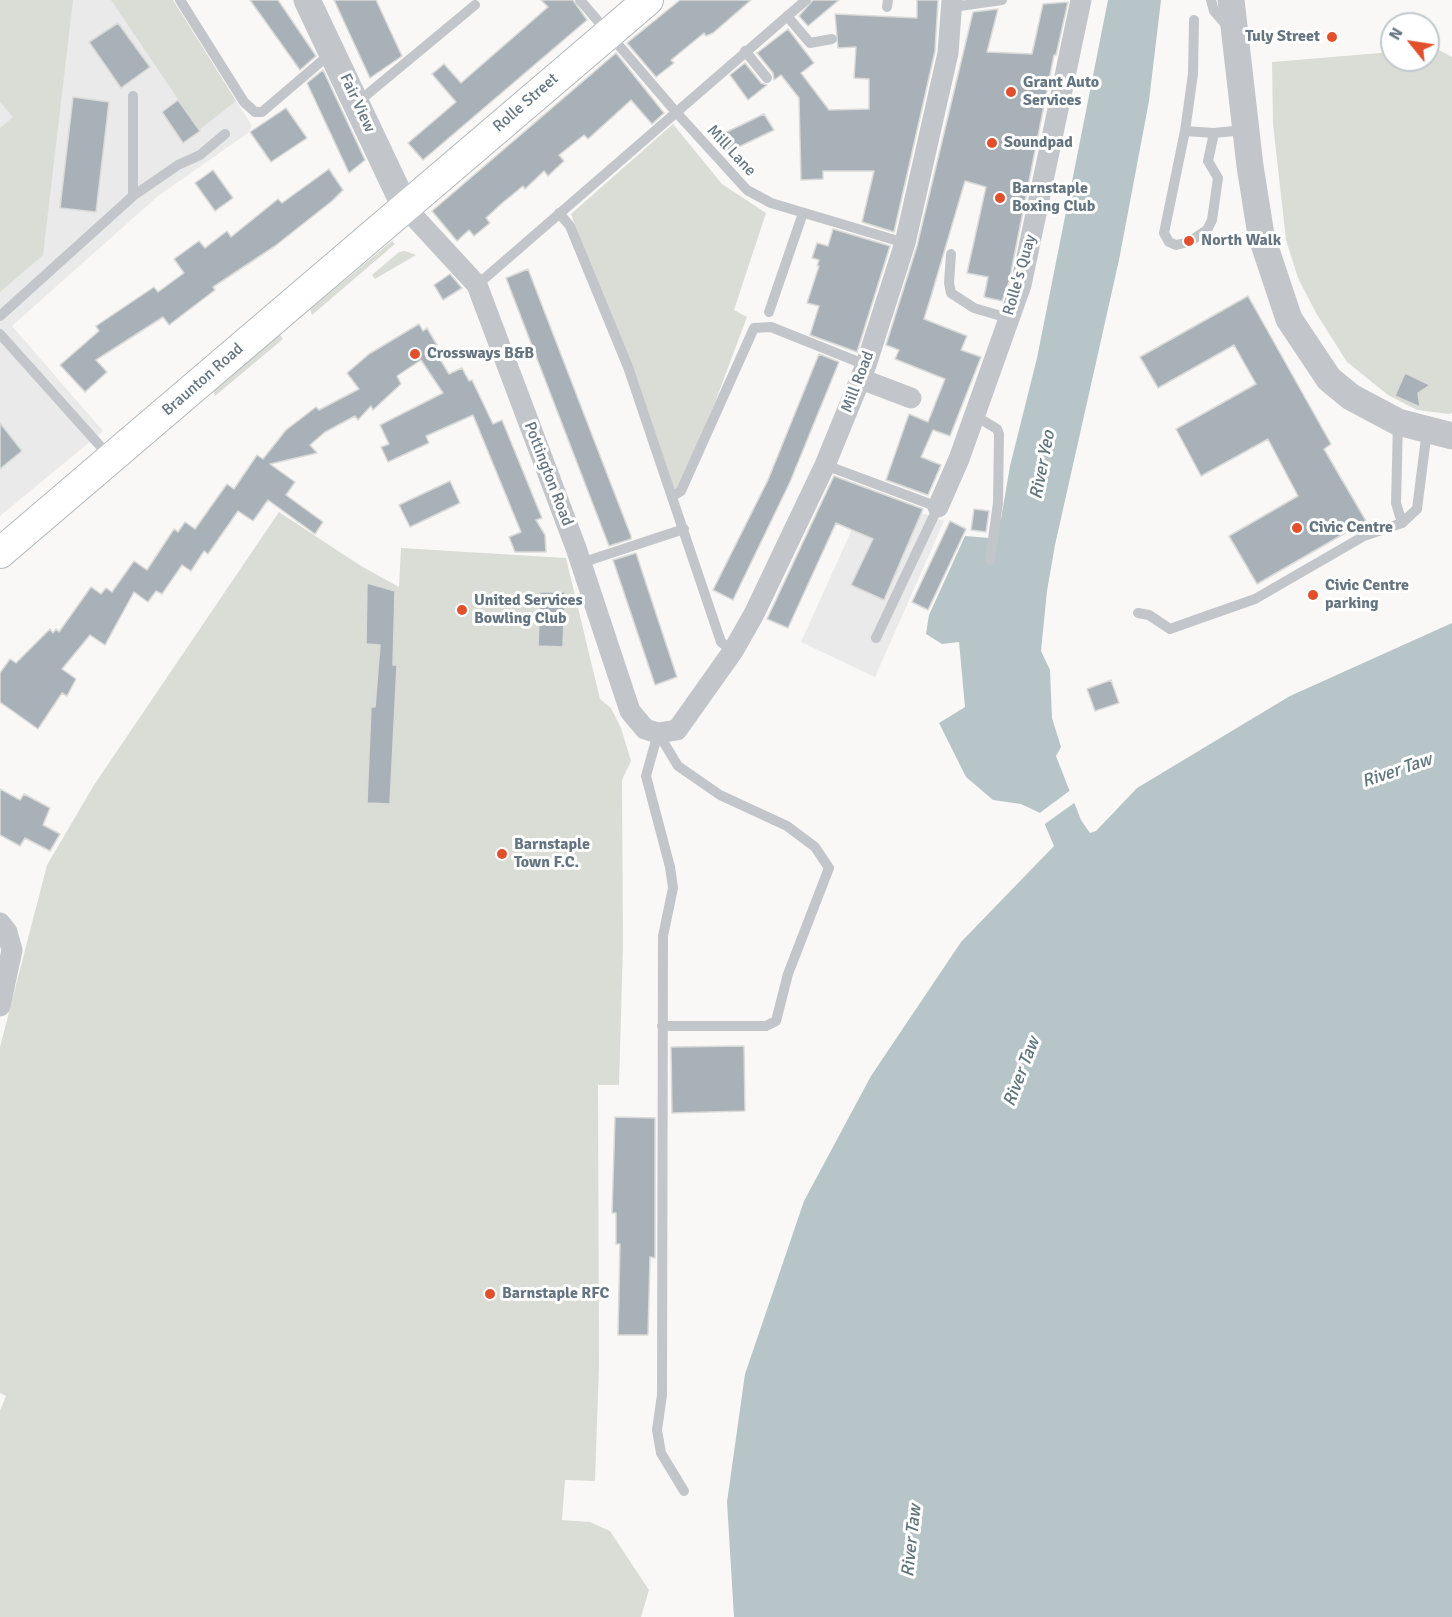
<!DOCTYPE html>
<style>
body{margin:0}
#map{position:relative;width:1452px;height:1617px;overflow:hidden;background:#f9f8f6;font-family:Signika,sans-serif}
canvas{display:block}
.north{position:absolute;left:1380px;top:12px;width:60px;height:60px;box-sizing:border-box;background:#fff;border:2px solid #c1c8cd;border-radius:50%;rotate:300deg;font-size:16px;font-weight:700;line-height:24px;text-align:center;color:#647581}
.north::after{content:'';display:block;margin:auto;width:21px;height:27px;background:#e14f2d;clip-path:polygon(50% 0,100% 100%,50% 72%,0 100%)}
</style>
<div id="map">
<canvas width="1452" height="1617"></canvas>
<div class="north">N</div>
</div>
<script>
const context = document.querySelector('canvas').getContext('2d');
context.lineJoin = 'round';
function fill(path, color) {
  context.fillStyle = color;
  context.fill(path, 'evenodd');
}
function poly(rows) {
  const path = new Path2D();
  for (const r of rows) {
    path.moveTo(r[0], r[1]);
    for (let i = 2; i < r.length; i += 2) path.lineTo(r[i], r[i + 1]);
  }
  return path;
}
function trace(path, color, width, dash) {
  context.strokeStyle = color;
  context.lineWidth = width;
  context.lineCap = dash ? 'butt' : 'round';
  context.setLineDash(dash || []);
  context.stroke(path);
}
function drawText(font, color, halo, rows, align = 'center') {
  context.font = font + ' Signika,sans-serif';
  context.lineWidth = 6;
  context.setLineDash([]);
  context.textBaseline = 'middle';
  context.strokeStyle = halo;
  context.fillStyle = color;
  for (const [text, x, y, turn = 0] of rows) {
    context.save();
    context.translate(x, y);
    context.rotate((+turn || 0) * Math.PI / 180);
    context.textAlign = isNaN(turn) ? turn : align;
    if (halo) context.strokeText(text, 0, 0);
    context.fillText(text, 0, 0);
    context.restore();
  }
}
fill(poly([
 [0,0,173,0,252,126,248,133,158,196,12,326,103,431,0,516],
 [868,494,944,521,875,677,801,642]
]), '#e9eae9');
fill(poly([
 [0,0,73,0,43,255,0,292,0,128,13,117,0,102],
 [111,0,173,0,236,101,199,130],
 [1437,49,1452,57,1452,413,1449,414,1417,410,1388,395,1347,362,1316,313,1298,278,1286,240,1273,124,1272,62,1392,52,1392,60,1428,60,1428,50],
 [673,124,722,184,766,213,734,310,747,317,714,405,679,487,674,489,571,214],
 [392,241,395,244,312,315,310,309],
 [405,251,416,255,375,279,372,275,399,252],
 [280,335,283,339,215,396,213,390,274,337],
 [279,512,361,566,399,587,401,548,566,558,600,699,611,708,621,728,631,761,622,780,623,946,619,1085,598,1085,599,1365,595,1481,565,1480,562,1520,590,1522,610,1531,649,1590,641,1617,0,1617,0,1411,6,1396,0,1393,0,1047,47,865,94,785]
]), '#d9ddd5');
fill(poly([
 [1108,0,1161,0,1149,101,1119,260,1055,545,1047,591,1041,651,1050,670,1052,718,1061,747,1056,756,1081,820,1090,833,1096,831,1137,788,1290,696,1452,623,1452,1617,734,1617,727,1502,745,1374,804,1201,871,1076,961,942,1054,846,1040,813,1021,804,993,800,966,777,939,723,965,707,959,642,942,644,926,634,929,615,965,536,989,538,1001,519,1010,466,1037,358]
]), '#b7c5c8');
fill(poly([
 [1072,789,1077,801,1042,826,1037,815]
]), '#f9f8f6');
const building = poly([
 [250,0,278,0,316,56,300,70,250,0],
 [334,0,376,0,402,56,370,78,334,0],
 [541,0,573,0,587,20,423,160,408,143,456,102,432,74,444,64,461,83,548,7,541,0],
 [680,0,751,0,713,33,706,36,704,33,671,60,674,63,656,77,627,43,680,0],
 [813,0,839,0,808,26,799,16,813,0],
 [917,0,938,0,935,51,894,232,862,222,874,171,823,171,823,179,801,180,799,98,781,75,774,80,773,73,757,53,788,29,814,63,801,73,829,110,869,109,869,79,854,78,856,47,838,48,835,14,917,18,917,0],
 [1068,2,1056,55,1054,55,1009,282,1002,301,984,297,988,277,967,273,986,187,965,181,932,293,924,319,967,336,961,350,981,357,950,436,933,430,921,457,941,465,928,495,886,480,909,414,928,422,945,379,895,359,899,350,886,345,917,246,973,12,998,9,987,52,1032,54,1043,4,1068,2],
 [118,23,150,67,121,88,89,42,118,23],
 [616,53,664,113,652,124,631,100,588,139,584,135,559,155,564,161,548,176,544,171,525,189,523,186,501,204,486,218,490,223,474,236,469,230,457,241,432,211,616,53],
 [745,63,761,83,767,85,748,100,730,75,745,63],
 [323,70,365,160,349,173,307,83,323,70],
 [73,97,109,102,96,212,60,208,73,97],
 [178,100,200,131,183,143,162,112,178,100],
 [286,108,307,138,271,162,250,132,286,108],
 [764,114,774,130,726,153,714,138,764,114],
 [329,169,343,190,332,201,275,246,213,287,215,290,169,325,163,317,96,360,107,372,85,392,60,365,99,331,96,326,154,287,158,292,184,273,174,259,199,241,205,248,227,231,231,237,278,199,282,203,329,169],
 [213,170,233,198,215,211,195,183,213,170],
 [833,229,890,246,857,352,810,335,819,306,807,303,819,266,817,266,819,260,812,258,817,243,828,246,833,229],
 [528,269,631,536,631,539,609,546,506,278,528,269],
 [450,274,462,288,443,300,434,285,450,274],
 [1248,296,1331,444,1324,449,1366,521,1257,584,1229,536,1298,496,1268,439,1201,476,1176,429,1256,384,1234,345,1158,388,1140,357,1248,296],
 [419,324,423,331,427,328,437,345,433,348,449,374,462,368,469,381,472,380,493,424,502,420,542,518,536,520,545,535,546,552,515,552,509,537,521,532,473,415,426,436,429,443,388,462,381,447,389,444,380,425,443,393,421,360,397,376,401,384,373,410,371,406,358,420,355,416,325,432,310,445,317,453,270,464,295,482,286,495,323,522,315,534,268,500,253,521,238,511,208,554,204,551,191,571,182,565,162,594,156,591,148,602,134,592,105,645,90,635,62,669,76,679,67,696,62,693,38,729,0,702,0,673,10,659,16,663,50,629,53,633,56,629,59,632,91,587,101,594,106,588,112,592,134,561,147,570,174,529,178,532,185,522,195,529,227,484,234,489,257,455,263,459,286,430,316,407,319,410,359,389,347,373,369,354,419,324],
 [819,354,839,362,790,482,733,600,713,590,768,480,819,354],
 [1405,373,1430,385,1418,393,1420,407,1395,396,1405,373],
 [0,423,22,451,0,469,0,423],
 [834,476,923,509,884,600,851,585,873,539,836,523,788,628,767,619,834,476],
 [450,481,460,503,410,527,399,505,450,481],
 [974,509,989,511,986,532,971,530,974,509],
 [950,521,966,529,928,610,912,602,950,521],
 [636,553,677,677,655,685,613,560,636,553],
 [367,583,395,591,393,665,397,665,390,804,367,803,371,707,375,707,380,645,366,644,367,583],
 [540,592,565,592,563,647,538,646,540,592],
 [1111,680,1119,703,1095,711,1087,689,1111,680],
 [0,789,20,800,24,794,50,808,43,825,60,834,50,851,25,838,20,846,0,835,0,789],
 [744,1046,745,1111,672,1113,671,1047,744,1046],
 [615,1117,655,1118,655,1258,650,1257,648,1335,618,1335,620,1244,616,1244,616,1213,612,1213,615,1117]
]);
fill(building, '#a8b1b7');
trace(building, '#dadad8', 1.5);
const secondary = poly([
 [0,553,648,0]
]);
trace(secondary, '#b2b8bd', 32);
trace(poly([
 [180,0,244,102,255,112,262,112,330,54],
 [580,0,675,111,747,190,771,203,905,243],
 [1211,0,1214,11,1227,26],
 [887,7,888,0],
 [953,7,1002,0],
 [787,16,810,43,832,39],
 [1194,20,1193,74,1185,131,1164,233,1169,242,1176,245,1189,242,1207,230,1212,220,1218,178,1208,161,1214,133,1244,130],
 [745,51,767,78],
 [358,102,475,5],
 [1185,131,1214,133],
 [133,196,178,165,200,155,225,134],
 [559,213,570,226,628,367,721,642,733,651],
 [951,254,949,283,951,293,974,308,1008,318],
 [477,285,806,0],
 [769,312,803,213],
 [0,316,133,196,133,96],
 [0,334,110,457],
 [974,415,997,429,999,434,998,503,990,560],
 [1398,423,1396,503,1402,523,1417,509,1427,430],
 [825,465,938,507,876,638],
 [673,496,681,491,754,328,771,327,866,365],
 [581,563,684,529],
 [1138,613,1149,615,1170,629,1198,619,1255,599,1364,536,1402,523],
 [658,733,646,776,670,867,673,888,663,936,662,1395,657,1430,661,1453,684,1491],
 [658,733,678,766,720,795,787,826,815,847,829,868,788,974,776,1021,766,1026,662,1026]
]), '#c2c6ca', 10);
trace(poly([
 [405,207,477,285,576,548,630,711,645,729,658,733,677,730,733,651,754,614,825,465,866,365,905,243,948,53,952,0],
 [861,379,911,398],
 [938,507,959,459,1021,285,1081,0],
 [0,923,7,932,12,950,0,1006]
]), '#c2c6ca', 21);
trace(poly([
 [307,0,405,207],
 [1231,0,1250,166,1261,235,1289,319,1329,379,1351,397,1398,422,1452,436]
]), '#c2c6ca', 27);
trace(secondary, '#fff', 30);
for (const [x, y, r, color] of [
 [1332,37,6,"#e14f2d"],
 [1011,92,6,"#e14f2d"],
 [992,143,6,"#e14f2d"],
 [1000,198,6,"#e14f2d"],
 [1189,241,6,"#e14f2d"],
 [415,354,6,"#e14f2d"],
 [1297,528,6,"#e14f2d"],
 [1313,595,6,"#e14f2d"],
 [462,610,6,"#e14f2d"],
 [502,854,6,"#e14f2d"],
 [490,1294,6,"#e14f2d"]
]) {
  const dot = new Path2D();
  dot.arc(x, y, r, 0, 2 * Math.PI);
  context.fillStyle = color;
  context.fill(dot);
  trace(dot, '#fff', 2);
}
drawText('bold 16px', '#647581', '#fff', [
 ["Tuly Street",1320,37,"right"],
 ["Grant Auto",1023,83],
 ["Services",1023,101],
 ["Soundpad",1004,143],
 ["Barnstaple",1012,189],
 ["Boxing Club",1012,207],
 ["North Walk",1201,241],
 ["Crossways B&B",427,354],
 ["Civic Centre",1309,528],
 ["Civic Centre",1325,586],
 ["parking",1325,604],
 ["United Services",474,601],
 ["Bowling Club",474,619],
 ["Barnstaple",514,845],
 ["Town F.C.",514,863],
 ["Barnstaple RFC",502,1294]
], 'left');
drawText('16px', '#647581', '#fff', [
 ["Fair View",357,103,65],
 ["Rolle Street",526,103,-41],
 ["Mill Lane",731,151,47],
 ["Rolle's Quay",1020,275,-74],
 ["Braunton Road",203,380,-41],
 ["Mill Road",858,382,-69],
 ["Pottington Road",548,474,69]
]);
drawText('italic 18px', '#5f757b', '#fff', [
 ["River Yeo",1043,465,-79],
 ["River Taw",1397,771,-19],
 ["River Taw",1022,1072,-69],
 ["River Taw",912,1541,-84]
]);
</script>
